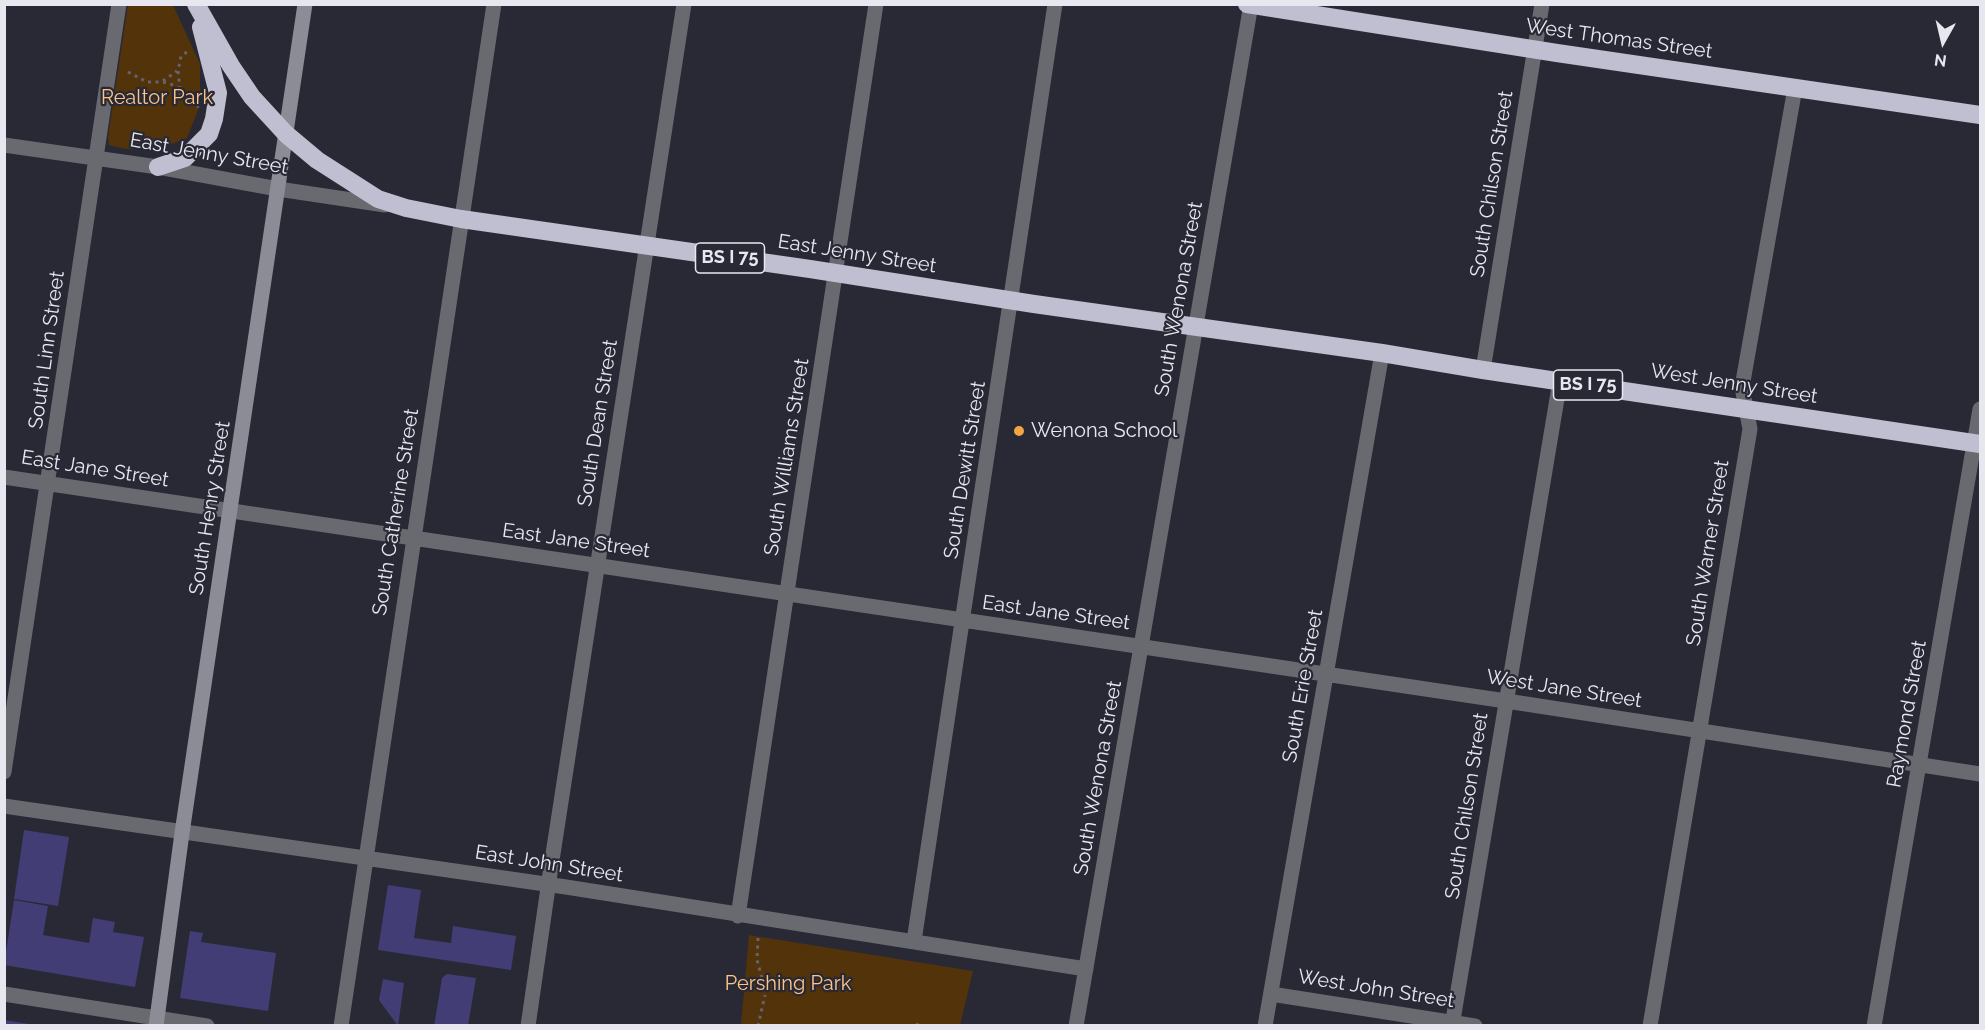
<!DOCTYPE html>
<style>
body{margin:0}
#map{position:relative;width:1985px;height:1030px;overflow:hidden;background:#292936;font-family:Raleway,sans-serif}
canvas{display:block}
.frame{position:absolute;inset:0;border:6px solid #e7e7f0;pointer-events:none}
.north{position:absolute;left:1913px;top:12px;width:60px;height:60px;-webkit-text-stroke:4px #292936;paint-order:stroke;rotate:188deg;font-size:16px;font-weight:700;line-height:24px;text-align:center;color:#e7e7f0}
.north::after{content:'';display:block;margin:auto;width:21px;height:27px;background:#e7e7f0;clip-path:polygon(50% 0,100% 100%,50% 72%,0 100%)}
</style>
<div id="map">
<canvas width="1985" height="1030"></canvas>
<div class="frame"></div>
<div class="north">N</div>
</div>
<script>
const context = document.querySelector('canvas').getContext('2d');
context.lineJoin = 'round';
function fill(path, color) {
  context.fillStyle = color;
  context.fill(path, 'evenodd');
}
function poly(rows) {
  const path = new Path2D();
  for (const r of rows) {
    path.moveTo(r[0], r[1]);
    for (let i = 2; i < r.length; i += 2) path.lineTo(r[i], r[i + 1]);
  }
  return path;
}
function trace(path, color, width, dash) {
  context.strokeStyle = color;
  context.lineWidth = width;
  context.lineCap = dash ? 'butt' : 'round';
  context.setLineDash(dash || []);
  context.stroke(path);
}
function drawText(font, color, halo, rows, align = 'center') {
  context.font = font + ' Raleway,sans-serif';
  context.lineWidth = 4.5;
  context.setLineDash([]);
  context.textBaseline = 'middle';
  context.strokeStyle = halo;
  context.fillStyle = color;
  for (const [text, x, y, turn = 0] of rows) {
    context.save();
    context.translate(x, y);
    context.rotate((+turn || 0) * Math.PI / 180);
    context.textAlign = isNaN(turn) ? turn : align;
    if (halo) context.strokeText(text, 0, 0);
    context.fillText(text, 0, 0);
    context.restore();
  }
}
fill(poly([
 [128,5,173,5,200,64,200,105,187,138,161,148,126,149,109,145,108,137],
 [749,935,973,971,960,1025,741,1025]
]), '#52330a');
fill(poly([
 [24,830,69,837,58,906,14,899],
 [388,885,421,890,414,938,451,943,453,926,516,936,511,970,378,950],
 [14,900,48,906,43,935,89,943,93,918,115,922,113,932,144,937,135,987,4,965],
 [190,931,203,933,201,942,276,953,268,1011,180,998],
 [447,974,476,978,468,1026,434,1026,442,978],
 [383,979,404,983,398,1026,379,1000],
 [4,1020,29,1024,29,1026,4,1026]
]), '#423d75');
trace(poly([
 [128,72,147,82,163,82,177,86,182,99,199,107],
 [163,81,177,71],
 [180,89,178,70,180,62,181,56,190,50],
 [758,938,757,960,763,982,768,989],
 [758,1026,765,995],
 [917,1026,918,1022]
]), '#646470', 3, [3, 4.5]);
trace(poly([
 [4,145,158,167,278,189,385,205],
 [1483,370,1542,4],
 [4,477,1526,704,1980,774],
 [4,772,119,4],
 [4,806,566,887,1086,969],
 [738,916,876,4],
 [914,941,1055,4],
 [4,994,207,1026],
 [1271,994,1475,1026],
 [341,1026,494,4],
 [528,1026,551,867,684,4],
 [1076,1026,1251,4],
 [1265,1026,1382,353],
 [1452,1026,1560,381],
 [1650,1026,1750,429,1742,387,1795,88],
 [1874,1026,1980,409]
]), '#696970', 15);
trace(poly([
 [156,1026,182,833,305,4]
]), '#8c8c97', 15);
trace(poly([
 [196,4,231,66,252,97,286,134,317,160,378,199,406,208,461,219,810,269,1034,304,1382,353,1483,370,1980,444],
 [1247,4,1557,53,1980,115],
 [158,167,185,158,209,134,214,119,218,93,201,27]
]), '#bfbfd1', 18);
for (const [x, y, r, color] of [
 [1019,431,6,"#f2a542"]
]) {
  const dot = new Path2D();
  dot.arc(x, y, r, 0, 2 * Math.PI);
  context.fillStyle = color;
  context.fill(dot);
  trace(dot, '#292936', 2);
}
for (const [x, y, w] of [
 [730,258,69],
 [1588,385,69]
]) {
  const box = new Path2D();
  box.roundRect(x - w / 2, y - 15, w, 30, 4.5);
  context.fillStyle = '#292936';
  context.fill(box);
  trace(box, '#e7e7f0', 1.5);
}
drawText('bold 18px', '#e7e7f0', null, [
 ["BS I 75",730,258],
 ["BS I 75",1588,385]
]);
drawText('20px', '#e7e7f0', '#292936', [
 ["West Thomas Street",1619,39,8],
 ["East Jenny Street",209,154,10],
 ["South Chilson Street",1492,184,-81],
 ["East Jenny Street",857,254,9],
 ["South Wenona Street",1179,299,-80],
 ["South Linn Street",47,350,-82],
 ["West Jenny Street",1734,384,9],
 ["South Dean Street",598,423,-81],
 ["South Williams Street",787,457,-81],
 ["East Jane Street",95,469,9],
 ["South Dewitt Street",965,470,-81],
 ["South Henry Street",210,508,-81],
 ["South Catherine Street",396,512,-81],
 ["East Jane Street",576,541,8],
 ["South Warner Street",1708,553,-81],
 ["East Jane Street",1056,613,8],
 ["South Erie Street",1303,686,-80],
 ["West Jane Street",1564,689,9],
 ["Raymond Street",1907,714,-80],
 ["South Wenona Street",1098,778,-80],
 ["South Chilson Street",1467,806,-81],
 ["East John Street",549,864,9],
 ["West John Street",1376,989,9]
]);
drawText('20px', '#fbc58a', '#292936', [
 ["Realtor Park",157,98],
 ["Pershing Park",788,984]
]);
drawText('20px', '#e7e7f0', '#292936', [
 ["Wenona School",1031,431]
], 'left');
</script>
